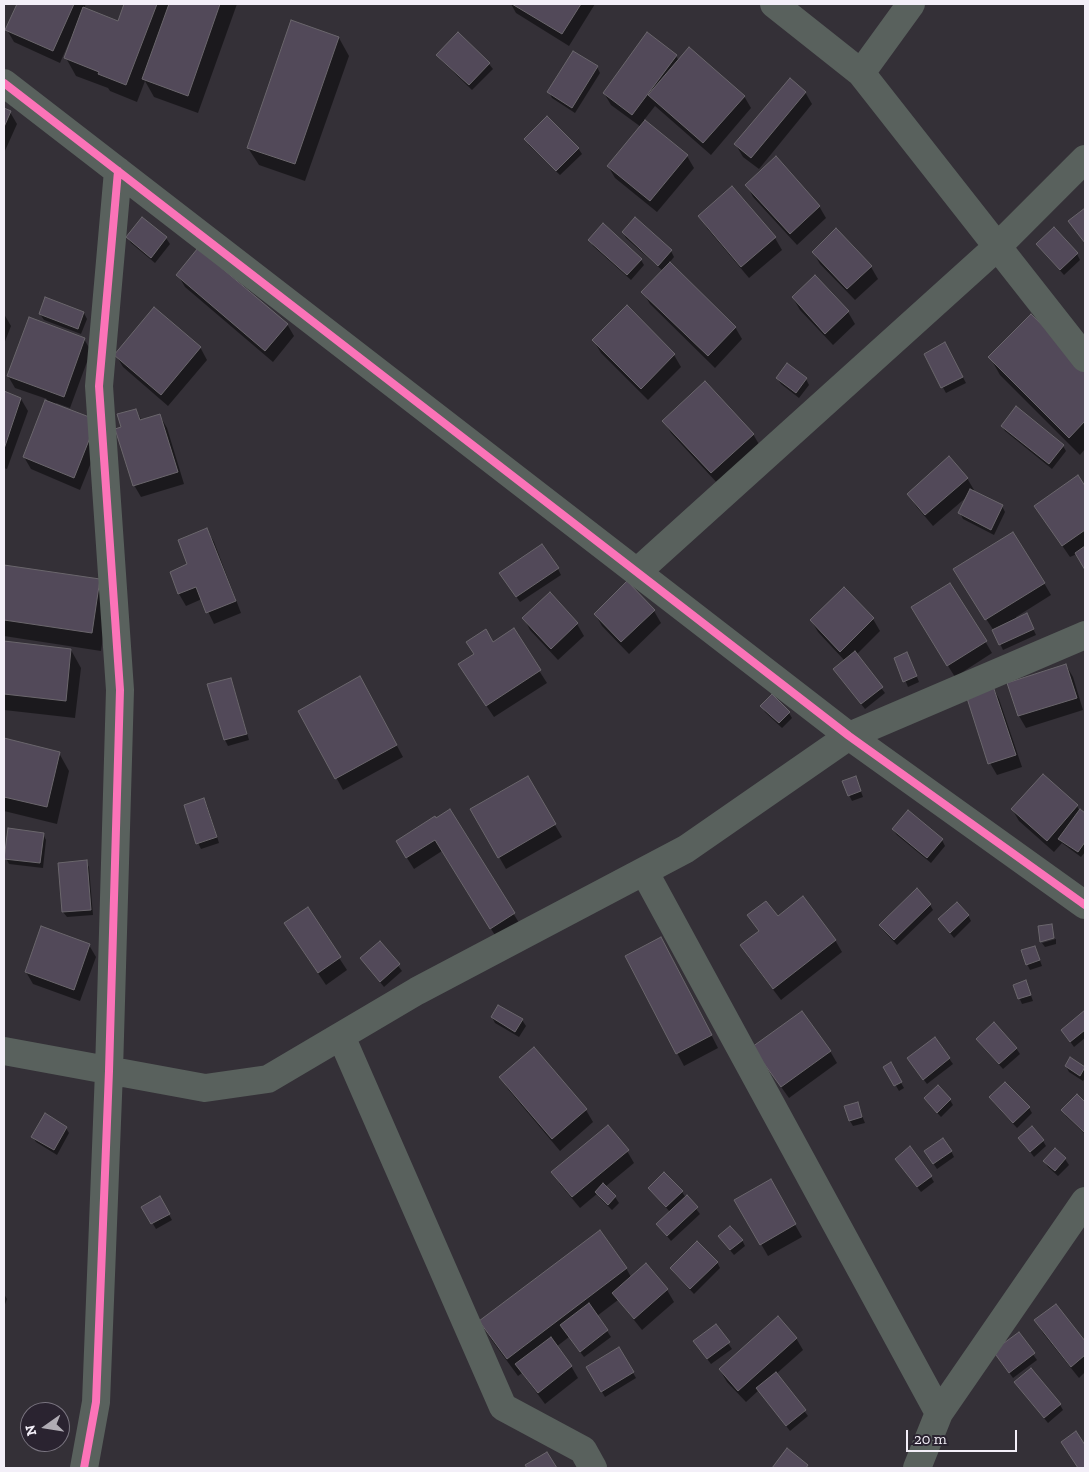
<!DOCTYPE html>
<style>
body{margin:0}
#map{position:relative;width:1089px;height:1472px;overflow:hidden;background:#343037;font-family:"Zilla Slab",serif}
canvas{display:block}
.frame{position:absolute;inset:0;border:5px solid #f3eff8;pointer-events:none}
.north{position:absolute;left:20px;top:1402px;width:50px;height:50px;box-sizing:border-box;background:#2a2330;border:1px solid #7a7580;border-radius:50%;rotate:257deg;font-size:14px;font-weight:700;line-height:20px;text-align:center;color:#f3eff8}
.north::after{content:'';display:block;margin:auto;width:18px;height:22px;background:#b0acb4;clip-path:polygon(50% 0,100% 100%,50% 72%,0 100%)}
.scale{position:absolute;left:906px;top:1430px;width:111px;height:22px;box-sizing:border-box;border:2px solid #f3eff8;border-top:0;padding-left:6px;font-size:15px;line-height:18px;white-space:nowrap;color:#f3eff8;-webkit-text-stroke:4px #2a2330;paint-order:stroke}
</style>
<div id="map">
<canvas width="1089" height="1472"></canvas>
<div class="frame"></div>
<div class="north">N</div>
<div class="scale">20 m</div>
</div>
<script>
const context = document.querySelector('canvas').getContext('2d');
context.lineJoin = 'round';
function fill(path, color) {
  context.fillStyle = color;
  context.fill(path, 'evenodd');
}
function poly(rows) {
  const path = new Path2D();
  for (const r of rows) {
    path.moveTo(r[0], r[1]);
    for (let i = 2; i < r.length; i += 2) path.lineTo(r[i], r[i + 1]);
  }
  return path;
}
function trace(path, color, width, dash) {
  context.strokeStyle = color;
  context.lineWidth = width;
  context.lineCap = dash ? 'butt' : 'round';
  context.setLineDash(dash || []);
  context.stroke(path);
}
fill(poly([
 [18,4,86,4,84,8,119,22,126,4,237,4,198,113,154,97,145,81,137,102,110,91,108,88,76,76,66,58,72,40,70,40,60,63,14,42,7,30],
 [511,4,595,4,569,46,516,13],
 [292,22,339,38,349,56,305,181,259,165,248,148],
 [438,55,489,64,493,69,472,90,441,60],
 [676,56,679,61,744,96,751,108,711,155,655,106,644,120,687,156,694,168,657,212,615,178,608,166,641,127,611,105,604,93],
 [597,67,600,73,575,113,552,98,549,92],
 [805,92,812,104,759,169,743,157,736,145],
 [4,109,10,112,17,124,4,153],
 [526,139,578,148,582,154,560,175,529,145],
 [747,185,819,206,826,218,797,245,753,197],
 [700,216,775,238,782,250,749,278,707,228],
 [142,218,166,238,170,244,155,263,131,243,127,237],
 [635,219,671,251,674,257,669,263,735,327,742,339,715,368,650,304,643,292,663,271,626,238,623,232],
 [1054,229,1077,254,1080,260,1064,275,1041,249,1038,244],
 [590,240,641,260,644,265,631,280,593,246],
 [813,252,871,267,878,279,855,300,820,264],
 [178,275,287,324,294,336,273,362,185,287],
 [793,298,848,312,855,324,833,345,800,310],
 [84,313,87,319,81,334,44,320,40,314],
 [4,314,11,326,4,344],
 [84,339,91,351,70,408,56,403,55,405,103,433,80,490,31,469,24,457,47,399,15,388,8,376],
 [594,341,674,355,681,367,648,400,601,353],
 [945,344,966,383,946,393,925,355],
 [200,347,207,360,168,406,123,367,116,355],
 [990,357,1085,370,1085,449,1080,455,1000,375],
 [777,378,806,379,809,385,799,398,781,384],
 [4,393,21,399,28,411,7,469,4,468],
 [136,410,142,421,160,416,167,428,184,484,141,497,134,485,122,427],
 [664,421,753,434,760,446,719,485,671,433],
 [1002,426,1063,446,1066,451,1052,469,1005,431],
 [1077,477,1085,488,1085,568,1077,554,1070,557,1043,518],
 [967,478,974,490,972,491,1002,506,1005,512,994,535,963,519,960,513,969,495,933,526,916,506,909,494],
 [207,530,214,542,241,613,214,624,202,599,186,606,179,594,189,565],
 [4,566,99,580,109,598,101,651,4,636],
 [558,569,561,575,520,602,504,579],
 [962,582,1044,583,1051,595,1016,617,1016,619,1029,620,1036,635,1003,650,994,631],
 [627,583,654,611,661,623,629,654,602,626,595,614],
 [844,589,873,619,880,631,856,655,885,693,865,709,838,675,845,661,818,632,811,620],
 [550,594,577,624,584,636,558,660,530,630,524,618],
 [919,620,985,641,992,653,955,677],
 [513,630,547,683,494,717,467,677,493,643],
 [4,642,71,650,81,668,75,718,4,710],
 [896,658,910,659,919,682,908,687],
 [1066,665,1073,677,1083,710,1026,728,1019,716,1009,684],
 [230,679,233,685,249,740,228,746,225,740,209,685],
 [993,687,999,699,1022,767,997,775,990,763],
 [367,690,403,757,343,790,300,711],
 [762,706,789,713,792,718,782,728,765,712],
 [4,740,59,753,69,771,57,824,4,811],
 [527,778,562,837,506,869,472,810],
 [856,778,863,797,852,801,849,795],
 [204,800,207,805,219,843,201,849,198,843],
 [1077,806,1079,810,1085,815,1085,852,1081,857,1062,843,1054,852,1019,821,1012,809],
 [450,811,521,926,498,940,442,851,414,869,397,842],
 [893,830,942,840,945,846,931,863,897,835],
 [43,834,46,840,43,868,9,864,6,858],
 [86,862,89,867,93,915,67,917,63,912],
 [930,905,933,910,897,945,884,931,880,926],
 [307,909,347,970,326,985,293,936],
 [749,915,777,918,835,940,842,952,781,1000,749,958,742,946,759,932],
 [968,915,971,921,954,938,939,919],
 [1056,939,1056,944,1045,947,1042,943],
 [380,942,402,971,384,987,361,958],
 [89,945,96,957,80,1001,33,984,26,972],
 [1035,947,1042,966,1030,970,1027,964],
 [668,950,718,1048,684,1066,626,956],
 [1026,982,1033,1001,1022,1004,1014,986],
 [498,1006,522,1020,526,1026,519,1037,495,1023,492,1017],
 [1085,1012,1085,1038,1074,1047,1062,1030],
 [935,1039,953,1064,927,1084,912,1064],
 [978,1039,1016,1048,1020,1054,1003,1069,981,1045],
 [534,1049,586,1110,593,1122,560,1151,508,1089,501,1077],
 [830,1051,837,1063,789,1098,761,1059],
 [1071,1059,1085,1068,1085,1078,1083,1081,1069,1072,1066,1066],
 [890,1064,904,1088,899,1091,885,1067],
 [1077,1096,1085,1103,1085,1134,1066,1116,1063,1110],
 [925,1098,950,1100,953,1105,941,1117,929,1104],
 [991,1098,1029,1108,1032,1113,1017,1128,994,1103],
 [857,1104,865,1123,853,1126,850,1121],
 [66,1128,69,1133,57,1155,36,1142,33,1137],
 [1020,1138,1043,1141,1046,1146,1034,1157],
 [627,1151,634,1163,605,1187,615,1197,619,1203,612,1210,600,1198,598,1193,580,1208,560,1184,553,1172],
 [951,1151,954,1157,937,1169,929,1157],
 [1065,1159,1069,1165,1058,1176,1048,1167,1044,1161],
 [900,1165,931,1177,934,1182,921,1192],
 [770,1181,802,1237,768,1256,736,1201],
 [649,1188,682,1192,686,1198,687,1197,700,1214,671,1241,657,1224,670,1212,653,1193],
 [159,1197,172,1220,156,1229,143,1207],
 [742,1240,745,1246,734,1255,723,1242],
 [717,1262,720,1268,694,1294,675,1274,671,1269],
 [626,1268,631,1277,667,1290,674,1302,642,1330,618,1300,597,1316,611,1337,584,1357,569,1337,556,1347,571,1366,578,1378,545,1404,522,1373,518,1376,491,1339,480,1322],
 [4,1294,7,1299,4,1307],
 [1055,1305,1085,1343,1085,1372,1079,1378,1043,1333,1036,1321],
 [716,1326,732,1349,711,1364,698,1347],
 [1018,1333,1037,1360,1013,1378,998,1357],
 [796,1338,803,1350,776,1374,808,1416,790,1431,759,1390,746,1402,727,1382,720,1370],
 [619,1349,636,1378,605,1397,588,1368],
 [1019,1388,1060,1405,1063,1410,1048,1423]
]), '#0007');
const building = poly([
 [17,4,74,4,53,51,5,30,17,4],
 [124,4,157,4,126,85,98,74,99,72,64,58,83,7,118,21,124,4],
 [169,4,220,4,188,96,142,79,169,4],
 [512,4,581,4,562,34,512,4],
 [291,20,339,37,295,164,247,148,291,20],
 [458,32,490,63,469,85,436,55,458,32],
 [647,32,677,55,632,115,603,93,647,32],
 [689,47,745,96,703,143,648,95,689,47],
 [573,51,598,66,572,108,547,92,573,51],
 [790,78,806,92,751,158,734,144,790,78],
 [4,108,11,111,4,127,4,108],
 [547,116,579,148,556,171,524,139,547,116],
 [645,120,688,155,650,201,607,166,645,120],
 [776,156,820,206,790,234,745,185,776,156],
 [732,186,776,237,741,267,698,216,732,186],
 [1085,208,1085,243,1068,221,1085,208],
 [142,217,167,237,151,258,126,237,142,217],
 [635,217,672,250,658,266,622,232,635,217],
 [603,223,642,259,627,275,588,240,603,223],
 [1054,227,1078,253,1060,270,1036,244,1054,227],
 [836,228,872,266,847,289,812,252,836,228],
 [198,248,288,324,265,351,176,275,198,248],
 [670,262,736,327,708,356,641,292,670,262],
 [815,275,849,311,825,334,792,297,815,275],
 [45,297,84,312,78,329,39,314,45,297],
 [627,305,675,354,641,389,592,340,627,305],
 [154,307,201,347,161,395,114,355,154,307],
 [1031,314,1085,369,1085,421,1069,438,988,357,1031,314],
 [29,317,85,338,64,397,7,376,29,317],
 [945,342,963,377,941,388,924,354,945,342],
 [787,363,807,378,796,393,776,378,787,363],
 [705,381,754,434,711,473,662,421,705,381],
 [4,391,21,398,4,449,4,391],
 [45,400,97,420,74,478,23,457,45,400],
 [1016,406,1064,445,1049,464,1001,426,1016,406],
 [136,409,140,420,160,414,178,472,133,486,115,429,121,427,117,414,136,409],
 [949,456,968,478,925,515,907,494,949,456],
 [1078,475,1085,486,1085,530,1062,546,1034,506,1078,475],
 [970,489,1003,505,991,530,958,513,970,489],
 [207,528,236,601,206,613,196,587,178,594,170,572,187,564,178,540,207,528],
 [1013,532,1045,583,985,620,953,569,1013,532],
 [542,544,559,568,516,597,499,573,542,544],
 [1085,546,1085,570,1075,553,1085,546],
 [4,565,100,579,92,633,4,620,4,565],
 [627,581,655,610,621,642,594,614,627,581],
 [950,583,987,641,947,666,911,607,950,583],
 [844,587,874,618,840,652,810,620,844,587],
 [550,592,578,623,551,649,522,618,550,592],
 [1027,613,1034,629,999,645,992,630,1027,613],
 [514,628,541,670,486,706,458,664,474,654,466,642,486,629,493,642,514,628],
 [4,641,71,649,66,701,4,694,4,641],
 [855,651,883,687,861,704,833,669,855,651],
 [907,652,917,676,903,682,894,658,907,652],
 [1066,664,1077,698,1018,716,1007,683,1066,664],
 [360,676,397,745,335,779,298,711,360,676],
 [231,678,247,734,224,740,207,684,231,678],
 [993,686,1016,755,988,764,966,695,993,686],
 [772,694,790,712,779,723,760,706,772,694],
 [4,738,60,752,47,807,4,797,4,738],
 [1043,774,1078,805,1047,841,1011,809,1043,774],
 [528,776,556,824,498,858,470,809,528,776],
 [856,776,861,791,848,796,842,781,856,776],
 [204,798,217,837,196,844,184,805,204,798],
 [450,809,515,913,490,929,435,840,406,858,396,841,435,816,436,818,450,809],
 [1080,809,1085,813,1085,842,1078,852,1058,839,1080,809],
 [908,810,943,839,927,858,892,829,908,810],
 [8,828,44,833,40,863,4,859,8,828],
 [87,860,91,910,62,912,58,863,87,860],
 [917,888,931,904,894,940,879,925,917,888],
 [803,896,836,940,773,989,740,945,759,931,747,915,766,901,778,916,803,896],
 [957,902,969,915,950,933,938,919,957,902],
 [308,907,341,957,318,973,284,923,308,907],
 [1052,924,1054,938,1040,942,1038,926,1052,924],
 [41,926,90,944,74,990,25,972,41,926],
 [661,937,712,1035,676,1054,625,956,661,937],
 [380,941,400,964,380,982,360,958,380,941],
 [1035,946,1040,960,1026,965,1021,950,1035,946],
 [1026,980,1031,995,1018,999,1013,985,1026,980],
 [498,1005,523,1019,515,1032,491,1017,498,1005],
 [1085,1010,1085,1030,1070,1042,1061,1030,1085,1010],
 [802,1011,831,1051,781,1087,752,1047,802,1011],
 [994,1022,1017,1048,999,1064,976,1039,994,1022],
 [935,1037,950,1058,923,1080,907,1058,935,1037],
 [534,1047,587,1109,552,1139,499,1077,534,1047],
 [1070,1057,1085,1067,1080,1076,1065,1066,1070,1057],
 [891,1062,902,1082,894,1086,883,1067,891,1062],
 [1005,1082,1030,1107,1013,1123,989,1097,1005,1082],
 [938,1085,951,1099,937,1113,924,1098,938,1085],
 [1077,1094,1085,1102,1085,1133,1061,1110,1077,1094],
 [858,1102,862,1117,849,1121,844,1106,858,1102],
 [45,1113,67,1127,54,1150,31,1137,45,1113],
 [608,1125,629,1150,572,1197,551,1172,608,1125],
 [1032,1126,1044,1140,1030,1152,1018,1138,1032,1126],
 [943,1138,952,1151,933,1164,924,1151,943,1138],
 [910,1146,932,1176,917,1187,895,1159,910,1146],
 [1055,1148,1066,1158,1055,1171,1043,1161,1055,1148],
 [664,1172,683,1191,666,1207,648,1188,664,1172],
 [771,1179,796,1224,760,1245,734,1200,771,1179],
 [603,1183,616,1196,608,1205,595,1192,603,1183],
 [687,1195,698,1207,667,1236,656,1224,687,1195],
 [160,1196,170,1214,151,1224,141,1207,160,1196],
 [730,1226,743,1240,730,1250,718,1236,730,1226],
 [600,1230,627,1268,507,1359,479,1321,600,1230],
 [697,1241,718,1262,690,1289,670,1268,697,1241],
 [646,1263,668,1289,634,1319,612,1293,646,1263],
 [589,1303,608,1330,580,1352,560,1325,589,1303],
 [1056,1304,1085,1341,1085,1355,1071,1367,1034,1320,1056,1304],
 [778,1316,797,1338,738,1391,719,1369,778,1316],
 [716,1324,730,1342,707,1359,693,1341,716,1324],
 [1019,1332,1035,1353,1009,1373,993,1351,1019,1332],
 [551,1337,572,1366,538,1393,515,1364,551,1337],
 [619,1347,634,1372,601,1392,586,1367,619,1347],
 [1031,1368,1061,1404,1044,1418,1014,1382,1031,1368],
 [776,1372,806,1410,786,1426,756,1388,776,1372],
 [1076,1431,1085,1445,1085,1468,1078,1468,1061,1442,1076,1431],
 [787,1448,808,1465,806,1468,772,1468,787,1448],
 [547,1452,557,1468,527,1468,525,1465,547,1452]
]);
fill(building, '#524959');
trace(building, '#6a666c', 1);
trace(poly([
 [774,4,861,73],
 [911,4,861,73,1085,358],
 [4,83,849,736,1085,905],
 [637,572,997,247,1085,159],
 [644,871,939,1413],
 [341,1036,503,1407,583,1450,593,1468],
 [4,1051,205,1088,268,1079,417,991,686,849,849,736,1085,635],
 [84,1468,96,1402,109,1071,120,690,99,386,118,171],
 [917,1468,939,1413,1085,1201]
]), '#59615d', 28);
trace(poly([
 [4,83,849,736,1085,905],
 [84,1468,96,1402,109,1071,120,690,99,386,118,171]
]), '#fb73b8', 8);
</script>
